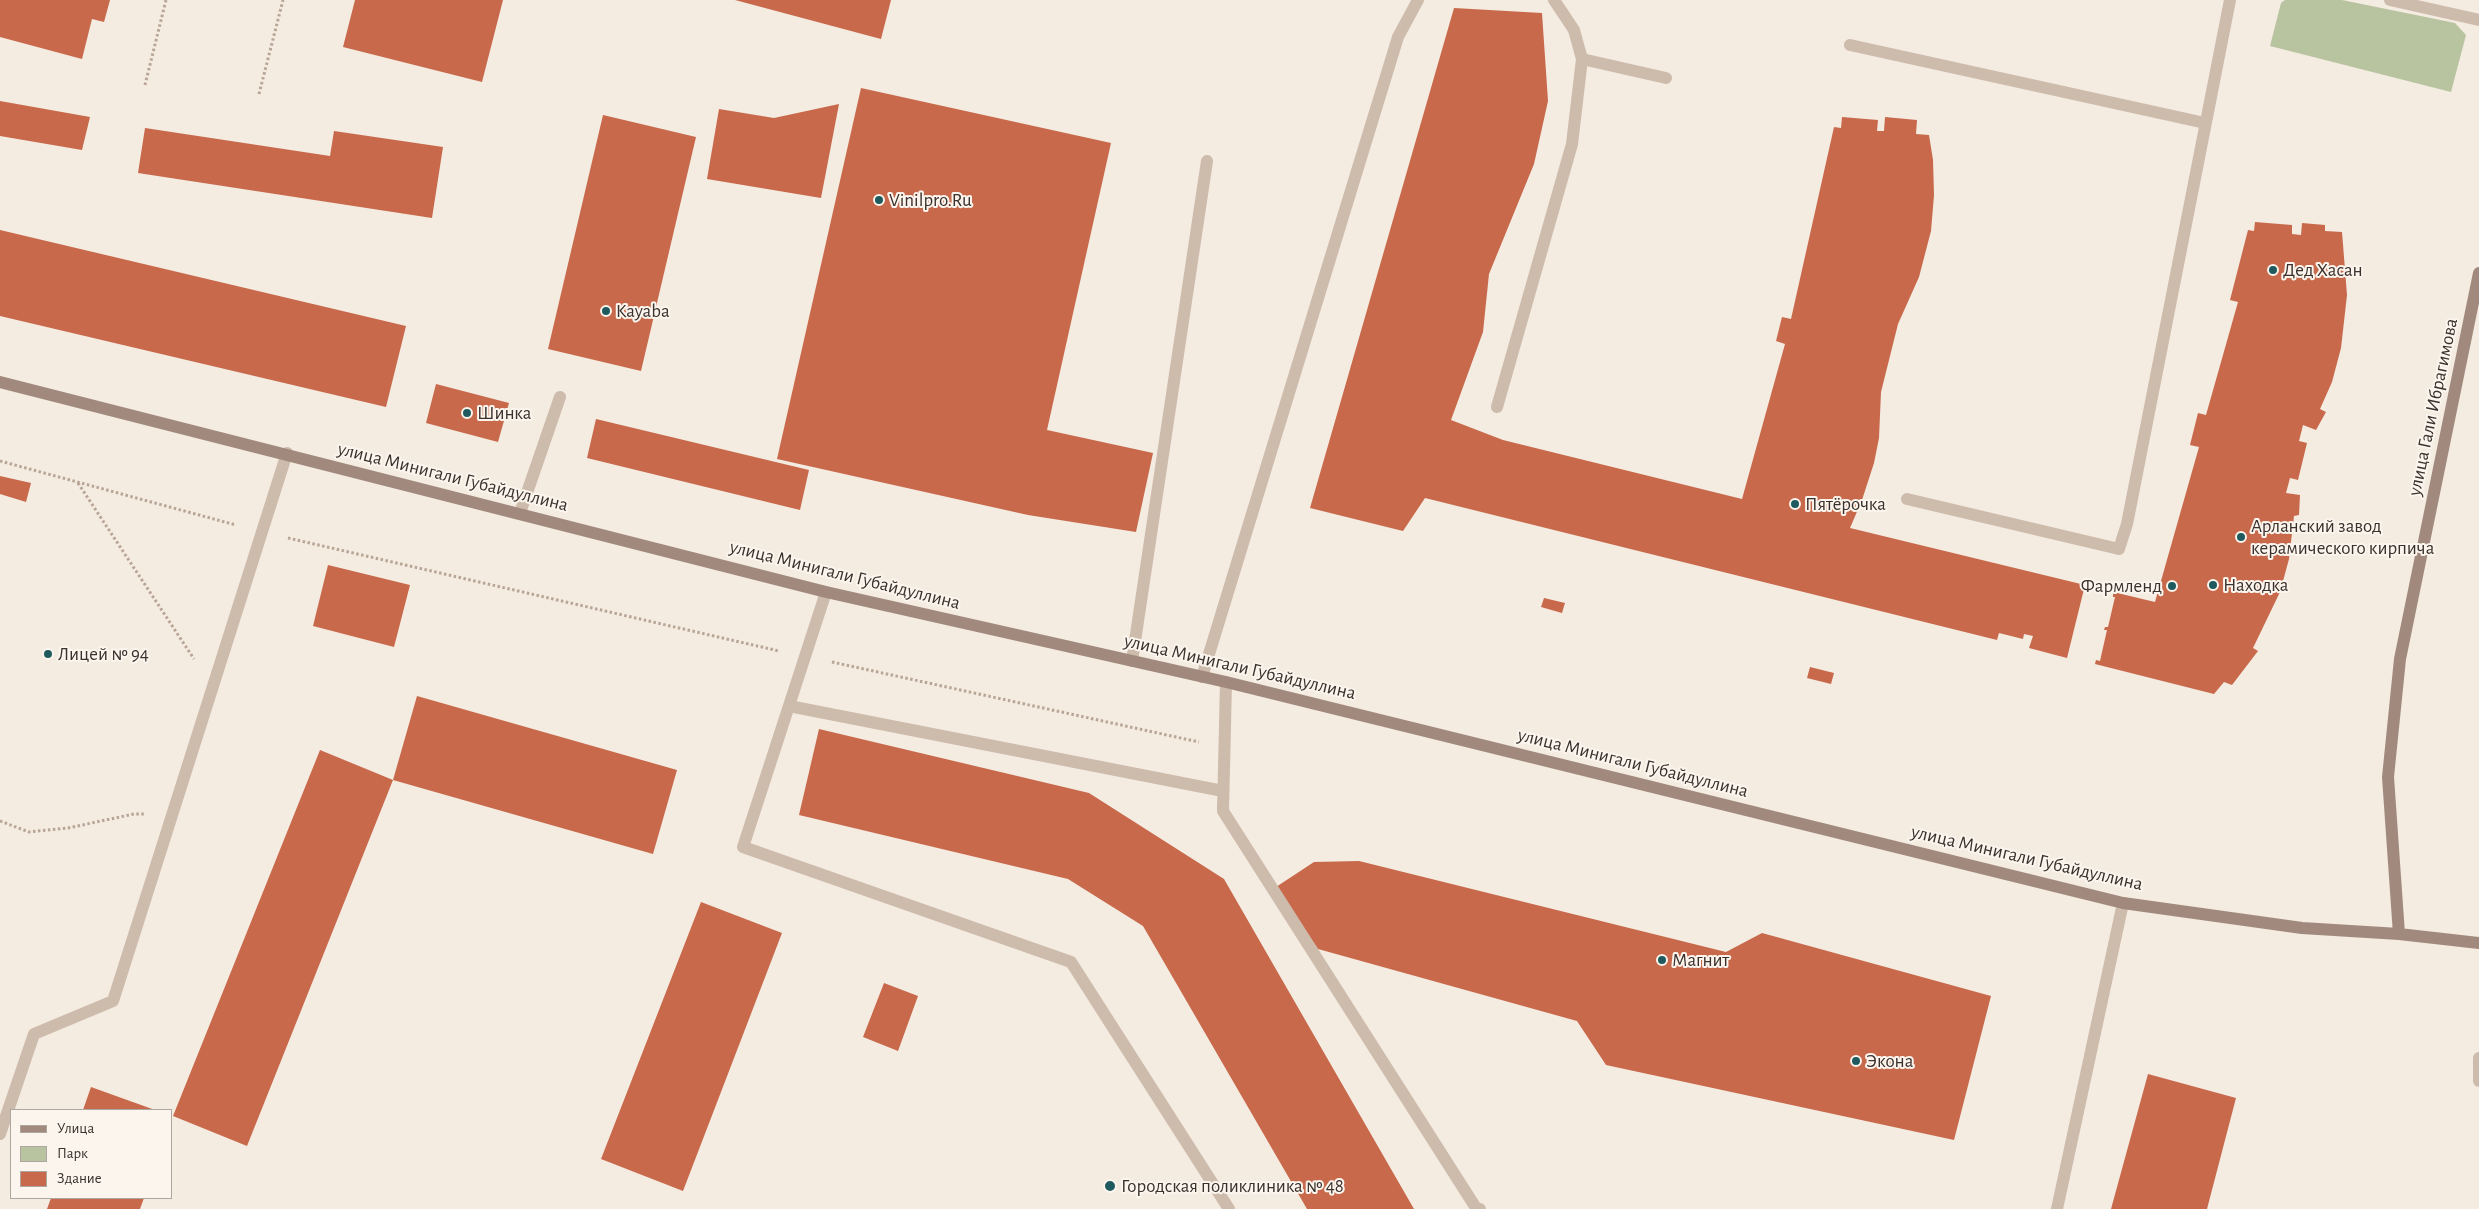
<!DOCTYPE html>
<meta charset="utf-8">
<style>
body{margin:0}
#map{position:relative;width:2479px;height:1209px;overflow:hidden;background:#f4ebe1;font-family:"Alegreya Sans",sans-serif}
canvas{display:block}
.legend{position:absolute;left:10px;top:1109px;width:162px;height:90px;box-sizing:border-box;background:#fbf5ee;border:1px solid #aea6a0;margin:0;padding:6px 9px;list-style:none;font-size:15px;color:#3b302b}
.legend li{display:flex;align-items:center;gap:10px;height:25px}
.legend b{width:25px;border:1px solid #aea6a0}
</style>
<div id="map">
<canvas width="2479" height="1209"></canvas>
<ul class="legend">
<li><b style="height:6px;background:#a18a7d"></b>Улица</li>
<li><b style="height:14px;background:#b8c4a0"></b>Парк</li>
<li><b style="height:14px;background:#c8694b"></b>Здание</li>
</ul>
</div>
<script>
const context = document.querySelector('canvas').getContext('2d');
context.lineJoin = 'round';
function fill(path, color) {
  context.fillStyle = color;
  context.fill(path, 'evenodd');
}
function poly(rows) {
  const path = new Path2D();
  for (const r of rows) {
    path.moveTo(r[0], r[1]);
    for (let i = 2; i < r.length; i += 2) path.lineTo(r[i], r[i + 1]);
  }
  return path;
}
function trace(path, color, width, dash) {
  context.strokeStyle = color;
  context.lineWidth = width;
  context.lineCap = dash ? 'butt' : 'round';
  context.setLineDash(dash || []);
  context.stroke(path);
}
function drawText(font, color, halo, rows, align = 'center') {
  context.font = font + ' "Alegreya Sans",sans-serif';
  context.lineWidth = 4;
  context.setLineDash([]);
  context.textBaseline = 'middle';
  context.strokeStyle = halo;
  context.fillStyle = color;
  for (const [text, x, y, turn = 0] of rows) {
    context.save();
    context.translate(x, y);
    context.rotate((+turn || 0) * Math.PI / 180);
    context.textAlign = isNaN(turn) ? turn : align;
    if (halo) context.strokeText(text, 0, 0);
    context.fillText(text, 0, 0);
    context.restore();
  }
}
fill(poly([
 [2285,0,2342,0,2455,23,2466,35,2451,92,2270,46,2281,3]
]), '#b8c4a0');
fill(poly([
 [0,0,110,0,104,22,92,19,82,59,0,37],
 [355,0,503,0,482,82,343,47],
 [735,0,891,0,881,39],
 [1454,8,1542,13,1548,101,1534,164,1489,274,1483,332,1451,420,1503,440,1742,499,1785,344,1776,341,1782,317,1791,319,1834,127,1841,128,1842,117,1878,120,1877,131,1884,131,1885,117,1917,120,1916,134,1929,135,1933,160,1934,195,1931,231,1919,277,1898,324,1881,392,1879,438,1874,463,1862,500,1850,528,2085,585,2067,658,2029,648,2033,636,2024,634,2023,639,1999,633,1997,640,1425,498,1403,531,1310,508],
 [861,88,1111,143,1047,430,1153,453,1136,532,1028,515,777,459],
 [0,101,90,117,82,150,0,136],
 [839,104,821,198,707,179,719,109,774,118],
 [603,115,696,137,641,371,548,349],
 [145,128,330,156,334,131,443,147,432,218,138,173],
 [2255,222,2292,225,2292,234,2301,235,2302,223,2325,225,2325,231,2342,232,2347,295,2341,348,2332,382,2320,409,2326,412,2316,430,2303,425,2299,441,2307,443,2298,480,2290,478,2286,493,2300,495,2299,515,2294,516,2289,559,2280,592,2253,648,2258,651,2232,685,2224,682,2214,694,2095,664,2096,660,2100,661,2107,630,2104,630,2105,627,2108,627,2115,597,2113,597,2113,592,2155,602,2199,447,2190,445,2198,413,2206,415,2238,302,2230,300,2248,230,2254,231],
 [0,230,406,326,386,407,0,316],
 [436,384,509,403,498,442,426,423],
 [596,419,809,470,800,510,587,458],
 [0,476,31,483,26,502,0,494],
 [328,565,410,585,394,647,313,626],
 [1544,598,1565,603,1562,613,1541,607],
 [1810,667,1834,673,1831,684,1807,678],
 [417,696,677,770,653,854,393,780],
 [819,729,1089,793,1224,879,1414,1209,1307,1209,1143,926,1068,879,799,815],
 [320,750,393,780,247,1146,173,1116],
 [1359,861,1726,952,1762,933,1991,996,1954,1140,1606,1065,1577,1021,1318,949,1276,887,1314,862],
 [701,902,782,933,683,1191,601,1159],
 [884,983,918,996,898,1051,863,1037],
 [2148,1074,2236,1098,2207,1209,2111,1209],
 [91,1087,155,1110,83,1110],
 [51,1198,144,1198,140,1209,47,1209]
]), '#c8694b');
trace(poly([
 [145,85,166,0],
 [259,94,283,0],
 [0,461,236,525],
 [78,483,194,659],
 [288,538,779,651],
 [832,662,1199,742],
 [0,821,29,832,68,828,134,814,146,814]
]), '#b9a596', 3, [2.5, 2.5]);
trace(poly([
 [2390,0,2479,20],
 [1850,45,2205,123],
 [1582,59,1666,78],
 [1497,407,1572,144,1582,59,1574,30,1554,0],
 [1907,499,2119,549,2127,524,2230,0],
 [520,513,560,397],
 [826,592,743,847,1071,962,1229,1209],
 [1132,661,1207,161],
 [1202,677,1398,37,1418,0],
 [1226,682,1223,811,1476,1208,1480,1209],
 [789,706,1223,791],
 [0,1134,34,1034,113,1001,287,453],
 [2057,1209,2123,903]
]), '#cdbbac', 12);
trace(poly([
 [2479,1058,2479,1081]
]), '#cdbbac', 12);
trace(poly([
 [0,382,826,592,1226,682,2123,903,2302,928,2399,934,2479,943],
 [2399,934,2388,777,2400,659,2479,273]
]), '#a18a7d', 12);
for (const [x, y, r, color] of [
 [879,200,5,"#1f5a5e"],
 [2273,270,5,"#1f5a5e"],
 [606,311,5,"#1f5a5e"],
 [467,413,5,"#1f5a5e"],
 [1795,504,5,"#1f5a5e"],
 [2241,537,5,"#1f5a5e"],
 [2213,585,5,"#1f5a5e"],
 [2172,586,5,"#1f5a5e"],
 [48,654,5,"#1f5a5e"],
 [1662,960,5,"#1f5a5e"],
 [1856,1061,5,"#1f5a5e"],
 [1110,1186,6,"#1f5a5e"]
]) {
  const dot = new Path2D();
  dot.arc(x, y, r, 0, 2 * Math.PI);
  context.fillStyle = color;
  context.fill(dot);
  trace(dot, '#fbf5ee', 2);
}
drawText('19px', '#3b302b', '#fbf5ee', [
 ["Vinilpro.Ru",889,200],
 ["Дед Хасан",2283,270],
 ["Kayaba",616,311],
 ["Шинка",477,413],
 ["Пятёрочка",1805,504],
 ["Арланский завод",2251,526],
 ["керамического кирпича",2251,548],
 ["Находка",2223,585],
 ["Фармленд",2162,586,"right"],
 ["Лицей № 94",58,654],
 ["Магнит",1672,960],
 ["Экона",1866,1061],
 ["Городская поликлиника № 48",1121,1186]
], 'left');
drawText('19px', '#3b302b', '#fbf5ee', [
 ["улица Гали Ибрагимова",2433,407,-78],
 ["улица Минигали Губайдуллина",453,477,14],
 ["улица Минигали Губайдуллина",845,575,14],
 ["улица Минигали Губайдуллина",1240,667,13],
 ["улица Минигали Губайдуллина",1633,763,14],
 ["улица Минигали Губайдуллина",2027,858,13]
]);
</script>
